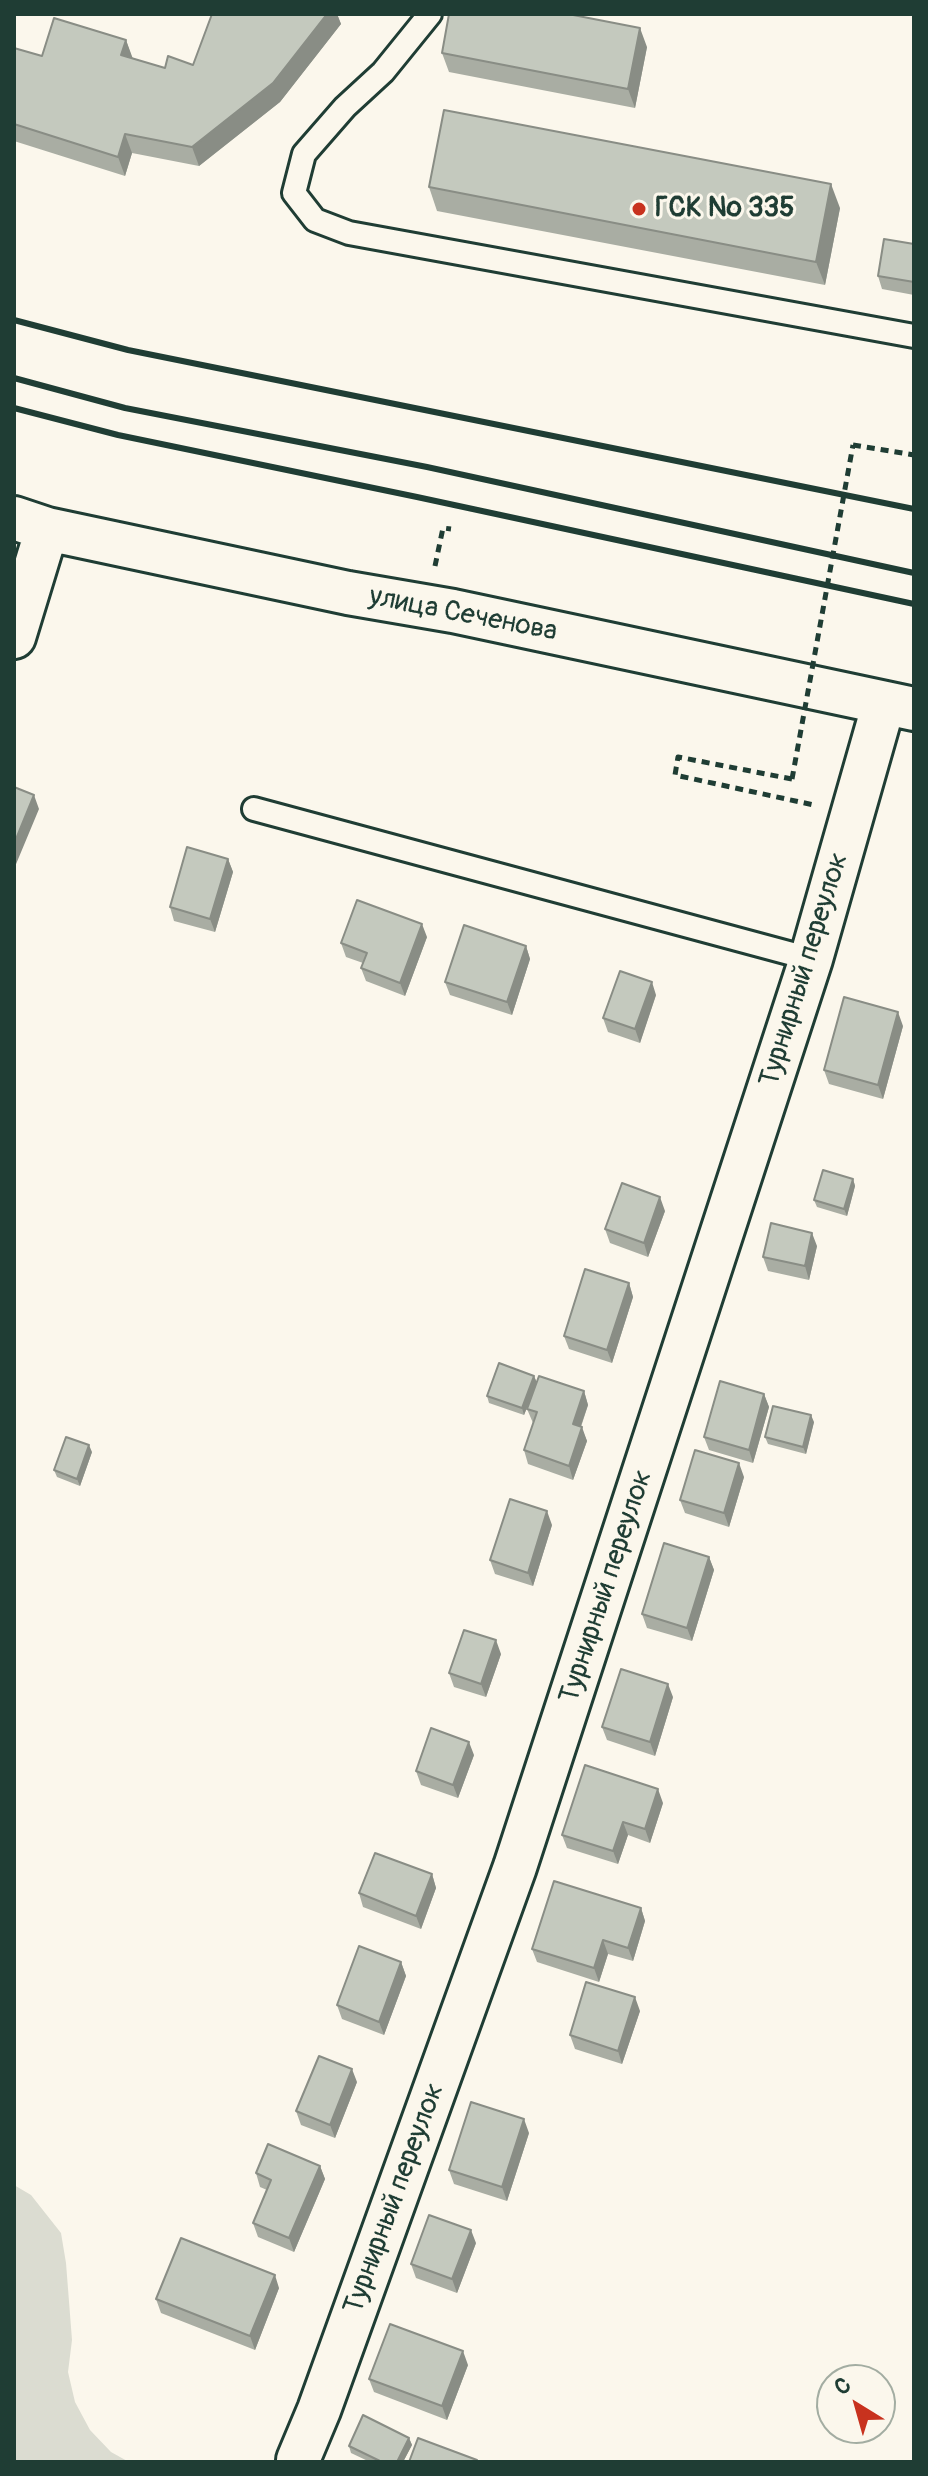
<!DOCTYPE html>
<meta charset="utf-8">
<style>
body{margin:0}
#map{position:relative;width:928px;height:2476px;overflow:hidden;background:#fbf7ec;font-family:Pangolin,sans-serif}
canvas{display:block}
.frame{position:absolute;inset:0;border:16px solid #1f3d34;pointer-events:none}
.north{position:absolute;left:816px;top:2364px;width:80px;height:80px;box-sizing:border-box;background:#fbf7ec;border:2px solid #a3ada2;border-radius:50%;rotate:323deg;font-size:22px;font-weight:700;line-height:32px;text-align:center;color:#1f3d34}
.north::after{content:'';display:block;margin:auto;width:28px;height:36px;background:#c8321e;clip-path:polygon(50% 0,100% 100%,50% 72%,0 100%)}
</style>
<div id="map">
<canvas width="928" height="2476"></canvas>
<div class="frame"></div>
<div class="north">С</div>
</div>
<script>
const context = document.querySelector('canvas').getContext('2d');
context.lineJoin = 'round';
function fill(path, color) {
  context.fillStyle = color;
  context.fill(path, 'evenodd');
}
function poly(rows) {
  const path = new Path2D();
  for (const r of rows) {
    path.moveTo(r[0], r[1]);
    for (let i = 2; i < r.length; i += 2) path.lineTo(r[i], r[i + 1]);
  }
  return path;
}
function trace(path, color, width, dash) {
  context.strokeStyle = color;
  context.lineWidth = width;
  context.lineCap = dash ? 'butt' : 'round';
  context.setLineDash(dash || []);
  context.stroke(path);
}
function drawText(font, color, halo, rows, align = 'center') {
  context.font = font + ' Pangolin,sans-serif';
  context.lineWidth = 6;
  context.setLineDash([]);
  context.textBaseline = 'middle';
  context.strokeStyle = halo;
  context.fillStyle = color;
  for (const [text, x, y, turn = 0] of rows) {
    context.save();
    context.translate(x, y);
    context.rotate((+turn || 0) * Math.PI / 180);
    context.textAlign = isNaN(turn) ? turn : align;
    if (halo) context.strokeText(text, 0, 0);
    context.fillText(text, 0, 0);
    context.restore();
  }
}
fill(poly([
 [14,2185,31,2195,61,2233,66,2263,72,2340,68,2372,75,2402,90,2430,111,2452,129,2462,14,2462]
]), '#dbdcd1');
const lane = poly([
 [430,14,383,72,345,107,304,154,294,193,315,220,349,233,914,336],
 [254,809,811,959]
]);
const street = poly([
 [14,518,47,529,348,593,453,611,914,709],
 [14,637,47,529],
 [298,2460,319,2410,515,1867,811,959,884,703]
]);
trace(lane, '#1f3d34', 28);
trace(street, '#1f3d34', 48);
trace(poly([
 [853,445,914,455],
 [435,566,443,528,451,529],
 [792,779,678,757,675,775,814,805]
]), '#1f3d34', 5, [8, 6]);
trace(lane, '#fbf7ec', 22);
trace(street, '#fbf7ec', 42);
trace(poly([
 [14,320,128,350,914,509],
 [14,378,125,408,427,467,914,573],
 [14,408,118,435,417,497,914,604]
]), '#1f3d34', 6);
trace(poly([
 [792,779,853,445]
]), '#1f3d34', 5, [8, 6]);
fill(poly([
 [212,14,337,14,341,24,280,102,199,166,132,153,125,176,14,141,14,48,42,56,126,40,132,58,165,68,193,65],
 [647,47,635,108,449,72,442,53],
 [429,187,840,208,825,285,437,211],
 [914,244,914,295,882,289,878,276],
 [228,859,233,872,215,932,174,921,170,907],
 [427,937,405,996,366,981,361,968,363,963,346,957,341,943],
 [526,946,530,959,512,1015,450,995,445,982],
 [656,995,640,1043,608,1032,603,1018],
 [903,1026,883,1099,829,1084,824,1070],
 [853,1179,855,1186,847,1216,817,1207,814,1200],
 [665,1211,648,1257,610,1243,605,1229],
 [817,1246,809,1280,768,1271,763,1257],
 [629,1283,633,1297,612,1363,569,1349,564,1336],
 [534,1376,537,1383,524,1415,489,1403,487,1396],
 [584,1391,588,1405,581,1427,587,1441,573,1480,528,1464,524,1450,533,1423,527,1409],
 [764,1394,769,1407,753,1463,709,1450,704,1437],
 [814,1422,806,1454,768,1444,765,1437],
 [92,1452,80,1486,57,1477,54,1470],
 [744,1477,729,1527,685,1513,680,1500],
 [552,1525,533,1586,495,1574,490,1560],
 [709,1557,714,1570,692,1641,647,1628,642,1614],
 [501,1654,486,1697,454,1687,449,1673],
 [673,1697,655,1756,607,1740,602,1727],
 [474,1755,458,1798,421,1785,416,1771],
 [663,1803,650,1843,628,1835,618,1864,567,1848,562,1835],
 [432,1874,436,1888,421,1929,363,1907,359,1893],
 [641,1908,645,1921,633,1961,608,1954,599,1982,537,1962,532,1949],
 [401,1962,406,1976,384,2035,342,2019,337,2005],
 [640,2011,622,2064,575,2049,570,2035],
 [357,2082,335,2138,301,2125,296,2111],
 [529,2133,507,2201,454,2184,449,2170],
 [320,2166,325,2179,294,2252,258,2237,253,2223,267,2190,260,2187,256,2173],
 [476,2243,457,2293,416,2278,411,2264],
 [279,2288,255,2350,161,2313,156,2299],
 [468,2365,447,2420,374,2392,369,2379],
 [409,2438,412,2445,403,2462,370,2462,351,2453,349,2446]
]), '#a9ada3');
fill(poly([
 [327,14,337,14,341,24,280,102,199,166,192,147],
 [640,28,647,47,635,108,628,89],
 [126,40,133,59,121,55],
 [125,134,132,153,125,176,118,157],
 [831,184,840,208,825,285,816,262],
 [34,795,39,809,14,869,14,844],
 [228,859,233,872,215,932,210,919],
 [422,924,427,937,405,996,400,983],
 [526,946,530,959,512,1015,507,1002],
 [652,982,656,995,640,1043,635,1029],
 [898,1012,903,1026,883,1099,878,1085],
 [853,1179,855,1186,847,1216,844,1209],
 [660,1197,665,1211,648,1257,644,1243],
 [812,1233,817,1246,809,1280,805,1266],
 [629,1283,633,1297,612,1363,607,1350],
 [534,1376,537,1383,524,1415,522,1408],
 [584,1391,588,1405,577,1437,573,1424],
 [764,1394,769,1407,753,1463,749,1450],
 [811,1415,814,1422,806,1454,803,1447],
 [582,1427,587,1441,573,1480,569,1466],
 [89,1445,92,1452,80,1486,77,1479],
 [739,1463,744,1477,729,1527,724,1513],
 [547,1511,552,1525,533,1586,528,1573],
 [709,1557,714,1570,692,1641,687,1628],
 [496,1640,501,1654,486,1697,481,1684],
 [668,1684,673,1697,655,1756,650,1742],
 [469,1742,474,1755,458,1798,453,1785],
 [658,1789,663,1803,650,1843,645,1829],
 [623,1822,628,1835,618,1864,613,1851],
 [432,1874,436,1888,421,1929,416,1916],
 [641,1908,645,1921,633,1961,628,1948],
 [603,1940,608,1954,599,1982,594,1968],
 [401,1962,406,1976,384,2035,379,2022],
 [635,1997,640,2011,622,2064,618,2051],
 [352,2069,357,2082,335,2138,330,2125],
 [524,2119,529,2133,507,2201,502,2187],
 [320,2166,325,2179,294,2252,289,2238],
 [471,2230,476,2243,457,2293,452,2279],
 [275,2275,279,2288,255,2350,250,2336],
 [463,2351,468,2365,447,2420,442,2406],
 [409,2438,412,2445,403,2462,397,2462]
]), '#898d85');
const building = poly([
 [212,14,327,14,273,83,192,147,125,134,118,157,14,124,14,48,42,56,54,18,126,40,121,55,165,68,168,56,193,65,212,14],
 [449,14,568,14,640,28,628,89,442,53,449,14],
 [444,110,831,184,816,262,429,187,444,110],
 [884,239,914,244,914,282,878,276,884,239],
 [14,787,34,795,14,844,14,787],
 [187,847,228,859,210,919,170,907,187,847],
 [357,900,422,924,400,983,361,968,367,953,341,943,357,900],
 [464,925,526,946,507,1002,445,982,464,925],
 [620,971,652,982,635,1029,603,1018,620,971],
 [844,997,898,1012,878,1085,824,1070,844,997],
 [823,1170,853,1179,844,1209,814,1200,823,1170],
 [622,1183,660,1197,644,1243,605,1229,622,1183],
 [771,1223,812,1233,805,1266,763,1257,771,1223],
 [585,1269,629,1283,607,1350,564,1336,585,1269],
 [499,1363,534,1376,522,1408,487,1396,499,1363],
 [539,1376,584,1391,573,1424,582,1427,569,1466,524,1450,537,1412,527,1409,539,1376],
 [720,1381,764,1394,749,1450,704,1437,720,1381],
 [773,1406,811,1415,803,1447,765,1437,773,1406],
 [66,1437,89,1445,77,1479,54,1470,66,1437],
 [695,1450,739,1463,724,1513,680,1500,695,1450],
 [510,1499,547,1511,528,1573,490,1560,510,1499],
 [664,1543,709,1557,687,1628,642,1614,664,1543],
 [464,1630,496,1640,481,1684,449,1673,464,1630],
 [621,1669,668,1684,650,1742,602,1727,621,1669],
 [431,1728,469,1742,453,1785,416,1771,431,1728],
 [585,1765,658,1789,645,1829,623,1822,613,1851,562,1835,585,1765],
 [375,1853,432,1874,416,1916,359,1893,375,1853],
 [554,1881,641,1908,628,1948,603,1940,594,1968,532,1949,554,1881],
 [359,1946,401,1962,379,2022,337,2005,359,1946],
 [586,1982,635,1997,618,2051,570,2035,586,1982],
 [319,2056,352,2069,330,2125,296,2111,319,2056],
 [471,2102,524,2119,502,2187,449,2170,471,2102],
 [268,2144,320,2166,289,2238,253,2223,271,2180,256,2173,268,2144],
 [429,2215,471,2230,452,2279,411,2264,429,2215],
 [181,2238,275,2275,250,2336,156,2299,181,2238],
 [390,2324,463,2351,442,2406,369,2379,390,2324],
 [363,2415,409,2438,397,2462,382,2462,349,2446,363,2415],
 [418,2438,477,2460,476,2462,409,2462,418,2438]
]);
fill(building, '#c4c9be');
trace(building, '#898d85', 2);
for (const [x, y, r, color] of [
 [639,209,8,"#c8321e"]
]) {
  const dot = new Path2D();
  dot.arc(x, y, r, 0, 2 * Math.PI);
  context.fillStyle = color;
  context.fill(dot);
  trace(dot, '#fbf7ec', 3);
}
drawText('bold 28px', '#1f3d34', '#fbf7ec', [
 ["ГСК № 335",655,209]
], 'left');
drawText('28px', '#1f3d34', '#fbf7ec', [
 ["улица Сеченова",463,615,11],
 ["Турнирный переулок",805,970,-73],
 ["Турнирный переулок",607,1587,-72],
 ["Турнирный переулок",395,2199,-70]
]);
</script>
